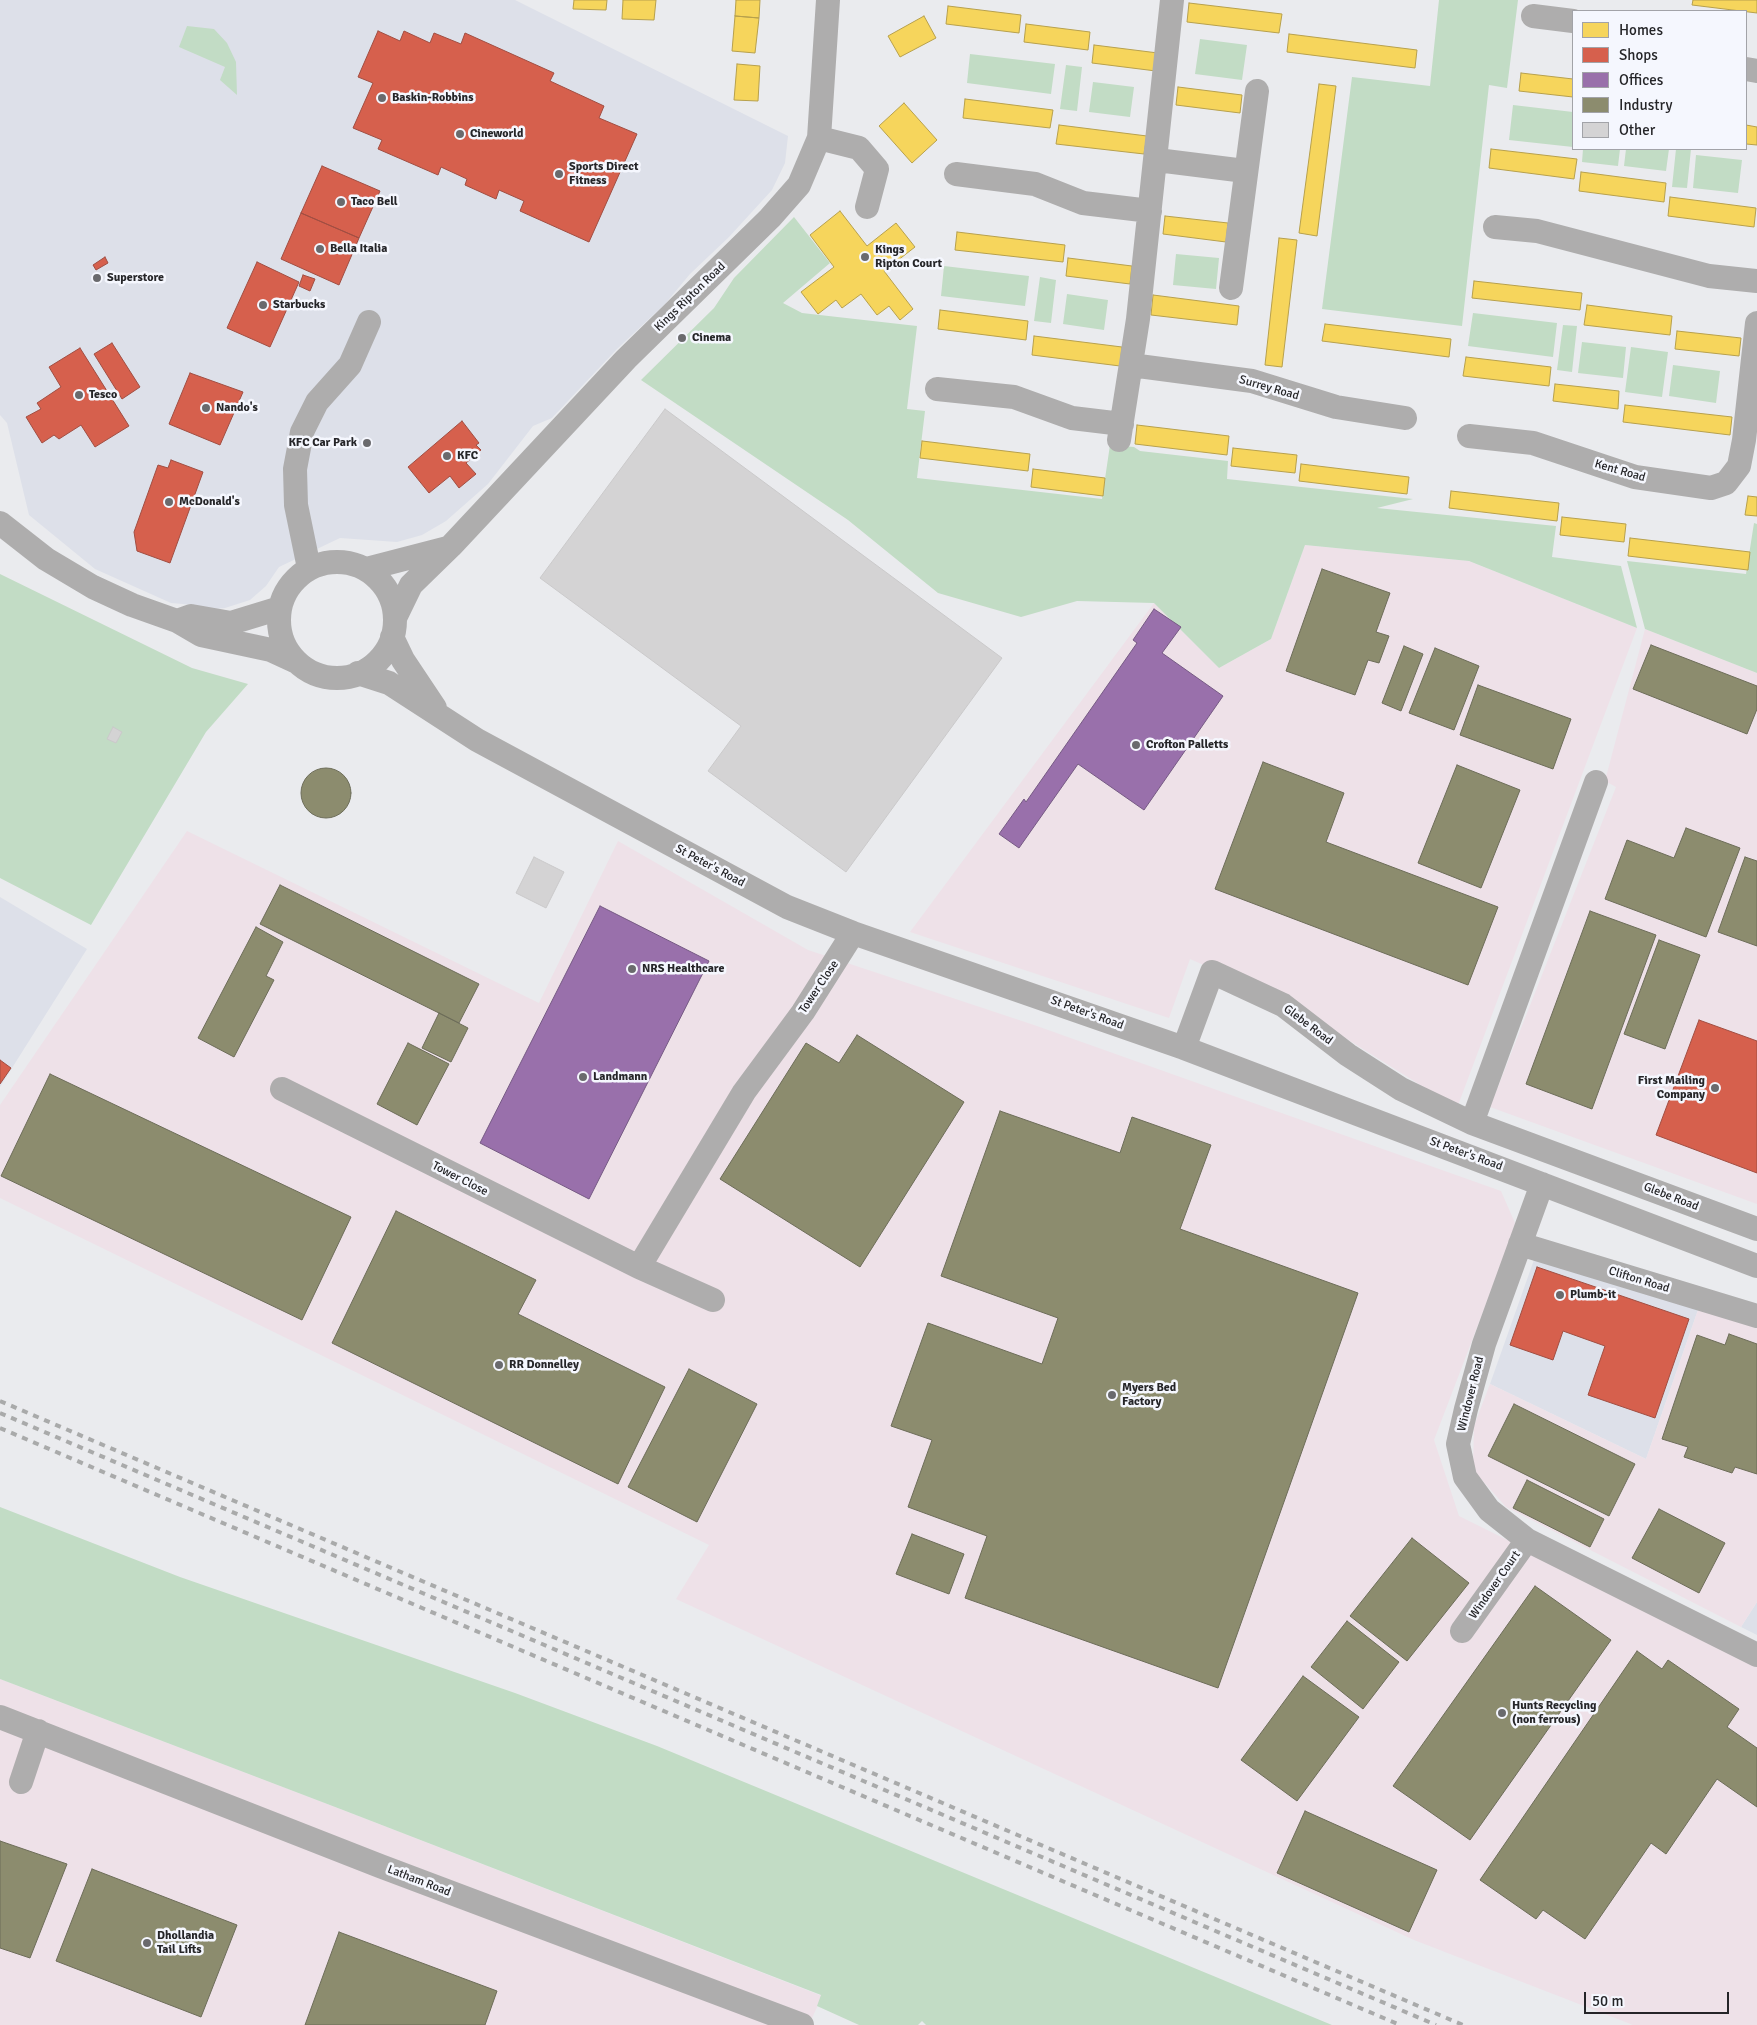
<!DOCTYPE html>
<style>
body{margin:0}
#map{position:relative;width:1757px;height:2025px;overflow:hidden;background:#eaebee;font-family:Signika,sans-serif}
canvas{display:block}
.legend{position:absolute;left:1572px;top:10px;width:175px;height:140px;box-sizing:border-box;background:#f5f7fe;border:1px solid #a2a3a8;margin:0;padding:6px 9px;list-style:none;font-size:15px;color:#252528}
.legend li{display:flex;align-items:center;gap:10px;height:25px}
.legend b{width:25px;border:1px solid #a2a3a8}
.scale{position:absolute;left:1584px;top:1992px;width:145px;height:22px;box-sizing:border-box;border:2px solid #252528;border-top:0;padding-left:6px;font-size:15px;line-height:18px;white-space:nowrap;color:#252528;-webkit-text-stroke:4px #f5f7fe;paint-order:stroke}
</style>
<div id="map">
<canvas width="1757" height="2025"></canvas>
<ul class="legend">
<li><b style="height:14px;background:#f6d55c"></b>Homes</li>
<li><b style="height:14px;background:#d6604d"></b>Shops</li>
<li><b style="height:14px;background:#9970ab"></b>Offices</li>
<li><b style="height:14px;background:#8c8c6e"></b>Industry</li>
<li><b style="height:14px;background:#d4d3d4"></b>Other</li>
</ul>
<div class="scale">50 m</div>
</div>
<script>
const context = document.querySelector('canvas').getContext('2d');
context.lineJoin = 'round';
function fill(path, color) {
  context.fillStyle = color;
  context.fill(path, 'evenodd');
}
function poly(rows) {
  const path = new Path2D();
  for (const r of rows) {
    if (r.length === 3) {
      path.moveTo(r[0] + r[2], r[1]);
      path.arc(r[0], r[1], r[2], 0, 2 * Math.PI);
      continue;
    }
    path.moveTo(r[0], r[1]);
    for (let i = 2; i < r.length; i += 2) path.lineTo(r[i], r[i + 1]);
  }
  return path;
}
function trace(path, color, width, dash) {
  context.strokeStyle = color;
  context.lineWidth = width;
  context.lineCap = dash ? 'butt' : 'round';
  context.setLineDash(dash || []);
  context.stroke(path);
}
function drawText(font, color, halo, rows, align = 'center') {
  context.font = font + ' Signika,sans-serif';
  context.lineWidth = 5;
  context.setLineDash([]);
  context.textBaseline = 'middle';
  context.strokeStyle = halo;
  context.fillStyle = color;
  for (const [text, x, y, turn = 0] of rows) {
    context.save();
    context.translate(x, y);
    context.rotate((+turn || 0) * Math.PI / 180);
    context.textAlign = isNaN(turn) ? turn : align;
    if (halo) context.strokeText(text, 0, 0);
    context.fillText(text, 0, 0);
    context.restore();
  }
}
fill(poly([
 [0,0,515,0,788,136,785,163,772,190,729,237,690,274,665,304,617,349,552,418,533,426,488,484,446,521,422,535,397,542,340,538,279,567,266,586,250,600,225,608,206,610,194,605,171,603,95,569,29,515,7,423,0,415],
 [0,897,87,949,0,1087],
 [1535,1257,1699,1307,1646,1459,1490,1384],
 [1757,1602,1757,1635,1741,1627]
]), '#dde0e9');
fill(poly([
 [1305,545,1469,561,1637,628,1457,1108,1288,1002,1190,959,1169,1018,910,932,1154,603,1219,668,1271,639],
 [1645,629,1757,673,1757,1204,1490,1107,1616,787,1605,781],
 [187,831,539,1003,618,841,808,950,1034,1025,1501,1191,1515,1223,1507,1249,1434,1440,1459,1516,1757,1664,1757,2025,1633,2025,1414,1940,676,1599,709,1545,0,1198,0,1105],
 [1699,1307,1757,1325,1757,1602,1741,1627,1506,1507,1473,1470,1474,1426,1490,1384,1646,1459],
 [0,1679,343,1810,822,1996,809,2025,0,2025]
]), '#eee1e8');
fill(poly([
 [1439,0,1518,0,1507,88,1489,85,1462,326,1322,309,1352,77,1430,86],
 [187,26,214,29,227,43,236,62,237,95,220,80,225,67,179,47],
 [1200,39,1247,45,1242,80,1195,74],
 [970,54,1055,64,1051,94,967,83],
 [1066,65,1082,67,1077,111,1060,109],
 [1093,82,1134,87,1130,117,1089,112],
 [1513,105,1573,112,1573,147,1509,140],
 [1583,149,1620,149,1618,166,1582,162],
 [1626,149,1669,149,1666,171,1624,166],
 [1676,149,1691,149,1687,188,1672,187],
 [1696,155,1742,160,1738,193,1693,188],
 [794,217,830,263,783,303,802,313,917,326,907,409,925,411,917,478,1102,499,1110,445,1134,447,1140,451,1228,461,1227,479,1413,499,1377,508,1556,526,1552,557,1621,566,1637,628,1469,561,1305,545,1271,639,1219,668,1154,603,1077,601,1021,617,938,593,848,520,641,380,714,308,734,278],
 [1176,254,1219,258,1216,289,1173,285],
 [944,266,1029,276,1025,306,941,296],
 [1040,277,1056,280,1051,323,1034,321],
 [1067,294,1108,300,1104,330,1063,324],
 [1473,313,1557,323,1553,357,1468,346],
 [1563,325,1577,326,1572,372,1557,370],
 [1582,342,1626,347,1623,378,1578,373],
 [1631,347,1668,352,1662,397,1625,392],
 [1673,365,1720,371,1716,403,1669,396],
 [1754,523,1757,524,1757,673,1645,629,1627,561,1746,574],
 [0,574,192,668,248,684,206,732,91,925,0,878],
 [0,1507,180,1577,515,1693,657,1746,1332,2025,926,2025,922,2021,918,2025,859,2025,817,2006,821,1995,343,1810,0,1679]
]), '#c2dcc5');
const homes = poly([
 [574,0,607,0,606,10,573,9,574,0],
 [623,0,656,0,654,20,622,19,623,0],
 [736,0,760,0,759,18,735,16,736,0],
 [1693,0,1757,0,1757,13,1692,5,1693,0],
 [1189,3,1282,14,1279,33,1187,22,1189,3],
 [948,6,1021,15,1019,33,946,24,948,6],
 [735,16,759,18,755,53,732,51,735,16],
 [924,16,936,38,900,57,888,36,924,16],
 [1026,24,1090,32,1088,50,1024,42,1026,24],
 [1289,34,1417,50,1415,68,1287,52,1289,34],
 [1094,45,1158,53,1156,71,1092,63,1094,45],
 [737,64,760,66,758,101,734,100,737,64],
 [1521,73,1573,79,1573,97,1519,91,1521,73],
 [1319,84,1336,86,1317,236,1299,233,1319,84],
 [1178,87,1242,95,1240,113,1176,105,1178,87],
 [965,99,1053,110,1050,128,963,118,965,99],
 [904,103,937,140,912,163,879,126,904,103],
 [1059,125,1147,136,1144,154,1056,144,1059,125],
 [1746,125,1757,127,1757,145,1746,144,1746,125],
 [1491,149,1577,159,1574,179,1489,168,1491,149],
 [1581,172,1666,183,1664,202,1579,191,1581,172],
 [1670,197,1756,208,1754,227,1668,216,1670,197],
 [840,211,867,246,896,223,915,247,884,271,913,309,900,320,889,306,877,315,861,294,842,308,836,300,818,314,801,292,834,267,810,235,840,211],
 [1165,216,1228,223,1226,242,1163,234,1165,216],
 [957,232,1065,245,1063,262,955,250,957,232],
 [1279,238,1297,240,1282,367,1265,365,1279,238],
 [1068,258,1132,266,1130,284,1066,276,1068,258],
 [1474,281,1582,293,1580,310,1472,298,1474,281],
 [1153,295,1239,306,1237,325,1151,315,1153,295],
 [1587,305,1672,316,1670,335,1584,325,1587,305],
 [940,310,1028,321,1026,340,938,329,940,310],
 [1325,324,1451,339,1449,357,1322,341,1325,324],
 [1677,331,1741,338,1739,356,1675,349,1677,331],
 [1034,336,1122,347,1120,366,1032,355,1034,336],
 [1466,357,1551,367,1549,386,1463,376,1466,357],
 [1555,384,1619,391,1618,409,1553,401,1555,384],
 [1625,405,1732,417,1730,435,1623,422,1625,405],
 [1137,425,1229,436,1227,455,1135,444,1137,425],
 [922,441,1030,454,1028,471,920,458,922,441],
 [1233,448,1297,455,1295,473,1231,466,1233,448],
 [1301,464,1409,477,1407,494,1299,481,1301,464],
 [1033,469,1105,478,1103,496,1031,487,1033,469],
 [1451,491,1559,503,1557,521,1449,508,1451,491],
 [1748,496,1757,497,1757,516,1745,515,1748,496],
 [1562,517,1626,524,1624,542,1560,535,1562,517],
 [1630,538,1750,552,1748,570,1628,556,1630,538]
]);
fill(homes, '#f6d55c');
trace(homes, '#b7a04c', 1);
const shops = poly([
 [378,31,400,41,404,31,430,43,434,33,461,44,465,33,554,73,550,81,604,106,599,118,637,134,589,242,520,211,524,201,499,190,496,199,465,185,467,179,441,167,438,175,378,149,382,140,353,128,373,83,358,77,378,31],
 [322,166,380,191,359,238,301,213,322,166],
 [301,213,359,238,339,285,281,259,301,213],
 [105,257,108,263,96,270,93,265,105,257],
 [257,262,299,282,270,347,227,328,257,262],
 [303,275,315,279,310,291,299,286,303,275],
 [112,343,140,387,122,399,94,354,112,343],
 [80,348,129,426,95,447,81,425,59,439,54,435,42,443,26,417,41,409,37,403,61,387,49,367,80,348],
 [190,373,243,392,220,445,169,424,190,373],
 [462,421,479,443,476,445,481,450,466,463,476,474,459,488,450,476,429,493,408,467,462,421],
 [171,460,203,472,170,563,137,551,134,532,158,465,168,468,171,460],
 [1699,1020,1757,1041,1757,1173,1656,1135,1699,1020],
 [0,1060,11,1068,0,1084,0,1060],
 [1537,1267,1689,1319,1655,1418,1588,1395,1605,1346,1563,1331,1553,1360,1510,1345,1537,1267]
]);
fill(shops, '#d6604d');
trace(shops, '#a14e42', 1);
const offices = poly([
 [1154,609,1181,627,1162,653,1223,696,1144,810,1078,764,1019,848,999,834,1024,799,1026,802,1137,643,1133,640,1154,609],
 [600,906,709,961,589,1199,480,1143,600,906]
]);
fill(offices, '#9970ab');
trace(offices, '#765a84', 1);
const industry = poly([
 [1322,569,1390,593,1376,632,1389,636,1379,663,1368,660,1355,695,1286,671,1322,569],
 [1651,645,1757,686,1757,709,1747,734,1633,689,1651,645],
 [1404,646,1423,654,1401,711,1382,703,1404,646],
 [1435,648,1479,666,1454,730,1409,713,1435,648],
 [1478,685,1571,719,1553,769,1460,735,1478,685],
 [1263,762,1344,793,1326,842,1498,907,1468,985,1215,889,1263,762],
 [1457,765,1520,790,1481,888,1418,863,1457,765],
 [326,793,25],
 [1686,828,1740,848,1706,937,1605,899,1627,840,1674,858,1686,828],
 [1745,857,1757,861,1757,946,1718,932,1745,857],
 [280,885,479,984,459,1023,260,924,280,885],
 [1590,911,1656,935,1592,1109,1526,1084,1590,911],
 [256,927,283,942,266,976,274,980,234,1057,198,1038,256,927],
 [1659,940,1700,955,1665,1049,1624,1034,1659,940],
 [439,1013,468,1028,451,1062,422,1048,439,1013],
 [857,1035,964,1102,860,1267,720,1179,806,1043,839,1063,857,1035],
 [408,1043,449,1064,417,1125,377,1104,408,1043],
 [50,1074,351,1217,302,1320,1,1176,50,1074],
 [1000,1111,1120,1153,1132,1117,1211,1145,1180,1229,1358,1293,1218,1688,965,1598,987,1536,908,1507,932,1440,891,1426,928,1323,1042,1364,1058,1318,941,1276,1000,1111],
 [396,1211,536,1280,518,1314,665,1387,618,1484,332,1343,396,1211],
 [1729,1334,1757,1344,1757,1474,1735,1467,1732,1473,1684,1457,1688,1447,1662,1439,1697,1335,1725,1345,1729,1334],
 [689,1369,757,1404,697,1522,628,1487,689,1369],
 [1514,1404,1635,1464,1609,1516,1488,1456,1514,1404],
 [1527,1480,1604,1519,1590,1547,1513,1508,1527,1480],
 [1659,1509,1725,1543,1699,1593,1632,1558,1659,1509],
 [912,1534,964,1554,949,1594,896,1574,912,1534],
 [1412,1538,1469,1583,1407,1661,1350,1616,1412,1538],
 [1535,1586,1611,1640,1470,1840,1393,1786,1535,1586],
 [1347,1621,1399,1662,1363,1709,1311,1667,1347,1621],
 [1637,1651,1662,1669,1668,1660,1739,1709,1727,1727,1757,1748,1757,1807,1717,1779,1666,1854,1651,1843,1585,1939,1543,1910,1536,1919,1480,1880,1637,1651],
 [1303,1676,1359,1717,1297,1801,1241,1760,1303,1676],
 [1305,1811,1437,1870,1409,1932,1277,1873,1305,1811],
 [0,1841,67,1864,30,1958,0,1948,0,1841],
 [92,1869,237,1925,201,2017,56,1961,92,1869],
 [339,1932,497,1991,485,2025,305,2025,339,1932]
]);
fill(industry, '#8c8c6e');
trace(industry, '#6d6d59', 1);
const building = poly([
 [665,409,1002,658,846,872,708,771,741,726,540,578,665,409],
 [113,727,122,732,116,743,107,739,113,727],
 [534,857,564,872,546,908,516,893,534,857]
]);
fill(building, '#d4d3d4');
trace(building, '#cac9ca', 1);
trace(poly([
 [1533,16,1573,21],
 [1746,69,1757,71],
 [819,138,859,148,877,169,867,207],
 [1157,160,1245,171],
 [956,174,1035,184,1083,203,1150,211],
 [1495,227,1537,231,1709,276,1757,281],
 [1231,288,1257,91],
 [1131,365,1252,381,1336,407,1405,418],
 [937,389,1014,397,1072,418,1122,424],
 [1469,436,1533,443,1635,477,1711,488,1726,483,1739,466,1744,440,1757,323],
 [1119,440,1138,319,1172,0],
 [0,523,46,559,93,587,132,605,177,621,201,635,271,650,297,662],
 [337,620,58],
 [309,568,296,505,295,469,302,432,317,402,350,365,369,322],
 [366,569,447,548],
 [395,618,411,585,451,546,626,359,770,218,799,185,819,138,828,0],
 [177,621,191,616,231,623,280,608],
 [392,637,403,660,435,708],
 [358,673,389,683,477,740,787,907,853,933,1184,1048,1757,1266],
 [1184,1048,1212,972,1283,1005,1348,1055,1401,1089,1472,1123,1757,1229],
 [282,1089,639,1267,713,1300],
 [1472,1123,1596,782],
 [1542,1184,1484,1344,1466,1409,1458,1444,1465,1477,1489,1510,1527,1540,1757,1655],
 [1520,1244,1757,1316],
 [639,1267,744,1092,803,1012,853,933],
 [1462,1631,1527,1540],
 [0,1717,380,1866,802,2025],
 [21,1782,38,1731]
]), '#aeadad', 24);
trace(poly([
 [0,1401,1463,2025],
 [0,1413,1436,2025],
 [0,1428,1400,2025]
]), '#a9aaaa', 4, [6, 6]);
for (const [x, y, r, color] of [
 [382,98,5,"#6a6a6d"],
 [460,134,5,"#6a6a6d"],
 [559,174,5,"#6a6a6d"],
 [341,202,5,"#6a6a6d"],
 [320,249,5,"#6a6a6d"],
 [865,257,5,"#6a6a6d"],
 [97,278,5,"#6a6a6d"],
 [263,305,5,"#6a6a6d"],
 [682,338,5,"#6a6a6d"],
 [79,395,5,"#6a6a6d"],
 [206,408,5,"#6a6a6d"],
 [367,443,5,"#6a6a6d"],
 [447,456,5,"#6a6a6d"],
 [169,502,5,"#6a6a6d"],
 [1136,745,5,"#6a6a6d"],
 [632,969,5,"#6a6a6d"],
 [583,1077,5,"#6a6a6d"],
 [1715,1088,5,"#6a6a6d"],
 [1560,1295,5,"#6a6a6d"],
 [499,1365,5,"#6a6a6d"],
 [1112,1395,5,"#6a6a6d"],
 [1502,1713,5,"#6a6a6d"],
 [147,1943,5,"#6a6a6d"]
]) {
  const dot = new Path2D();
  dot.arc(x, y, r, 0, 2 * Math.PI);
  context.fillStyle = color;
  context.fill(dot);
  trace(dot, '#f5f7fe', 2);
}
drawText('bold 12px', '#252528', '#f5f7fe', [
 ["Baskin-Robbins",392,98],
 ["Cineworld",470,134],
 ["Sports Direct",569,167],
 ["Fitness",569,181],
 ["Taco Bell",351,202],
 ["Bella Italia",330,249],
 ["Kings",875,250],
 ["Ripton Court",875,264],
 ["Superstore",107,278],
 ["Starbucks",273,305],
 ["Cinema",692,338],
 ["Tesco",89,395],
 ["Nando's",216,408],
 ["KFC Car Park",357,443,"right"],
 ["KFC",457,456],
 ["McDonald's",179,502],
 ["Crofton Palletts",1146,745],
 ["NRS Healthcare",642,969],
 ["Landmann",593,1077],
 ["First Mailing",1705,1081,"right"],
 ["Company",1705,1095,"right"],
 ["Plumb-it",1570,1295],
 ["RR Donnelley",509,1365],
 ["Myers Bed",1122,1388],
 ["Factory",1122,1402],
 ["Hunts Recycling",1512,1706],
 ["(non ferrous)",1512,1720],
 ["Dhollandia",157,1936],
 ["Tail Lifts",157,1950]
], 'left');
drawText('12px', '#252528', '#f5f7fe', [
 ["Kings Ripton Road",690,297,-44],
 ["Surrey Road",1269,388,16],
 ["Kent Road",1620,471,16],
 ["St Peter's Road",710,866,28],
 ["Tower Close",819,987,-56],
 ["St Peter's Road",1087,1013,20],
 ["Glebe Road",1308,1025,37],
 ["St Peter's Road",1466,1154,20],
 ["Tower Close",460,1179,27],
 ["Glebe Road",1671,1197,21],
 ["Clifton Road",1639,1280,17],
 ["Windover Road",1471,1394,-76],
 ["Windover Court",1495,1585,-55],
 ["Latham Road",419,1881,21]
]);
</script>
